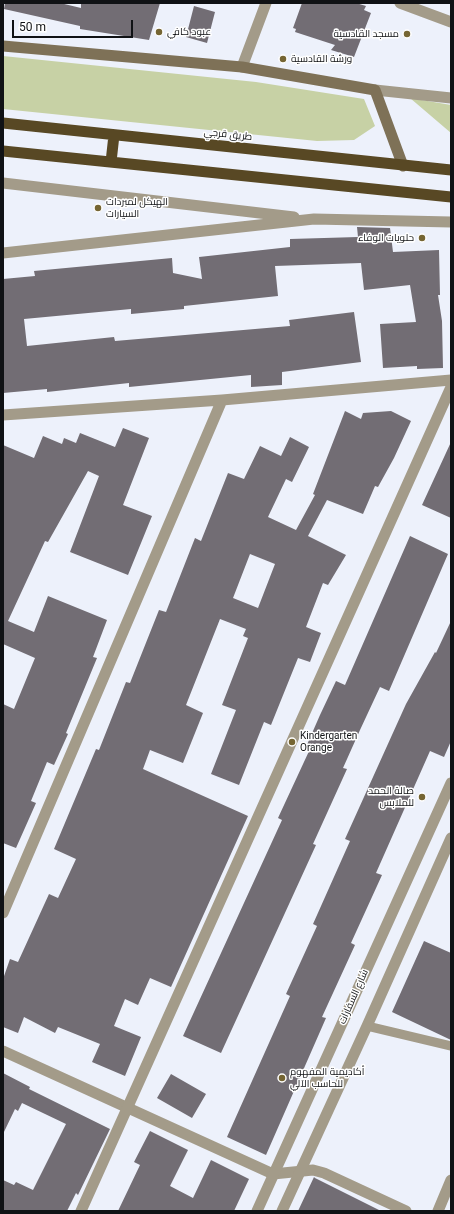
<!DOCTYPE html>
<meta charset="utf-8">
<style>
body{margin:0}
#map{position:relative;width:454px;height:1214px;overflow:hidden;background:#edf1fb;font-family:Roboto,sans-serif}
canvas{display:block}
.frame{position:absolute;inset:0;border:4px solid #101215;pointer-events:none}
.scale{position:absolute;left:12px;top:20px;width:121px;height:18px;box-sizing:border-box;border:2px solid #101215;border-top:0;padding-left:5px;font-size:12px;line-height:14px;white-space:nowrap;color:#101215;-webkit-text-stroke:3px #fff;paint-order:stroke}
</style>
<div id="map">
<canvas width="454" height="1214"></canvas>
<div class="frame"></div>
<div class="scale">50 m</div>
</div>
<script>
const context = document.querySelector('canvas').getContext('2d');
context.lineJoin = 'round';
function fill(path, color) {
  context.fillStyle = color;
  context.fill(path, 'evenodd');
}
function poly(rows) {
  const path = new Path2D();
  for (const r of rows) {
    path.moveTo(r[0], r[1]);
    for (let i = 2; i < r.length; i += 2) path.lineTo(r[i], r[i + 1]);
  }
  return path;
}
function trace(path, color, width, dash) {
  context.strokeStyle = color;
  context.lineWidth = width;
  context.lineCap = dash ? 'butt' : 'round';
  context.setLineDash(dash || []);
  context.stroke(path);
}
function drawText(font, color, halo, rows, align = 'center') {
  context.font = font + ' Roboto,Cairo,sans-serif';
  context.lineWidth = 3;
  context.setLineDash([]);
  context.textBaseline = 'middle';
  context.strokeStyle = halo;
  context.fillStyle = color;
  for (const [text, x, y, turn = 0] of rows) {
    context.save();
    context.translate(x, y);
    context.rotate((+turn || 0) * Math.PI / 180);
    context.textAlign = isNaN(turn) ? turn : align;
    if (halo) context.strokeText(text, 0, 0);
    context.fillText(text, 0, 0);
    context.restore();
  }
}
fill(poly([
 [3,56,256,82,364,99,375,126,354,140,317,141,3,109],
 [410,98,451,105,451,133]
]), '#c7d1a5');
fill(poly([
 [5,3,60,3,81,8,81,3,160,3,149,40,80,29,80,26,4,9],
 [302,3,356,3,366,6,364,10,371,13,354,57,331,50,335,45,295,32,296,29,293,28],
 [194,6,215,12,207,43,186,37],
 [357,227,390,228,393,252,439,250,440,295,438,295,442,321,443,368,417,369,417,366,383,368,380,324,416,322,410,285,364,290,361,263,275,266,278,296,184,306,184,309,131,314,131,309,24,319,27,346,114,337,115,341,290,326,289,320,354,312,361,362,282,372,282,385,251,387,251,375,129,387,129,383,47,392,47,389,3,393,3,279,35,276,34,271,172,258,173,273,202,279,199,257,290,247,290,239,358,237],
 [345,411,361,419,363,413,391,411,411,421,394,458,378,487,375,486,363,514,327,500,308,536,346,555,328,585,323,583,306,627,321,633,310,662,298,658,271,725,264,722,239,785,211,774,236,710,222,705,248,638,243,636,246,629,220,619,186,705,203,713,183,763,150,750,143,769,248,816,171,987,150,978,138,1005,125,999,114,1026,141,1037,125,1076,92,1062,100,1044,58,1027,55,1033,24,1017,18,1033,3,1027,3,979,10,959,18,962,49,894,58,898,76,859,54,849,96,749,99,750,126,682,130,683,159,610,166,612,195,538,201,541,228,473,244,479,260,446,281,456,290,437,309,447,292,482,286,479,268,517,296,530,315,495,313,494],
 [250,554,275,564,258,608,233,598],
 [123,428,149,438,123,505,152,516,128,575,70,552,99,476,88,471,48,542,45,541,8,621,34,632,48,596,107,620,93,657,97,658,66,733,68,734,54,765,47,762,31,801,36,803,16,848,3,843,3,704,14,709,35,658,3,644,3,445,34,458,43,436,62,444,64,438,76,443,80,433,115,447],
 [451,442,451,518,422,505],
 [410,536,448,554,389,691,380,687,360,730,343,768,347,769,313,844,316,845,221,1053,183,1036,282,820,278,818,310,749,306,747,320,715,336,681,345,685],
 [451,621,451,741,444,757,430,751,376,873,382,875,351,943,355,945,322,1017,326,1018,266,1155,227,1137,290,996,286,994,317,926,313,924,350,841,345,839,406,704,435,652,436,653],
 [424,941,451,953,451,1040,392,1012],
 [3,1073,30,1087,29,1089,110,1129,78,1195,76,1193,67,1211,3,1211,3,1180,14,1185,16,1182,33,1190,66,1124,22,1103,18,1111,15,1109,3,1134],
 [171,1074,206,1094,192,1118,157,1098],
 [150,1131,188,1150,170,1186,193,1198,211,1160,249,1179,234,1211,118,1211,140,1165,134,1162],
 [314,1177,315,1178,381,1211,298,1211]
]), '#726d74');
trace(poly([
 [367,1026,451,1046]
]), '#a39b89', 9);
trace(poly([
 [400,3,451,22],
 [242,67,266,3],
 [375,90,451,98],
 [3,183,294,217],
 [3,253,314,219,451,222],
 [3,415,222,400,451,380],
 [3,913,222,400],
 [3,1051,273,1174,313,1170,324,1173,406,1211],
 [438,1211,451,1180]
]), '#a39b89', 11);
trace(poly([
 [81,1211,451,387],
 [257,1211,451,783],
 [282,1211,367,1026,451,838]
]), '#a39b89', 11);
trace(poly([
 [3,46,242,67,375,90,403,166]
]), '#7e7157', 11);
trace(poly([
 [3,123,451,170],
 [3,151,451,197],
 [111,162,114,135]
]), '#584824', 11);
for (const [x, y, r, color] of [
 [159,32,4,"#756533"],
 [407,34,4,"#756533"],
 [283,59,4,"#756533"],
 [98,208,4,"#756533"],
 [422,238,4,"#756533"],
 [292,742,4,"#756533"],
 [422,797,4,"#756533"],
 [282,1078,4,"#756533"]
]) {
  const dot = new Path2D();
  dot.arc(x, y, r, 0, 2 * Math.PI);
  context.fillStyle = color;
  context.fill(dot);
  trace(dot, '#fff', 1.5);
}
drawText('10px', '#101215', '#fff', [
 ["عبود كافي",167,32],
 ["مسجد القادسية",399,34,"right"],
 ["ورشة القادسية",291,59],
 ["الهيكل لمبردات",106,202],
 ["السيارات",106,214],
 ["حلويات الوفاء",414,238,"right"],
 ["Kindergarten",300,736],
 ["Orange",300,748],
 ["صالة الحمد",414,791,"right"],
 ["للملابس",414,803,"right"],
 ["أكاديمية المفهوم",290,1072],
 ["للحاسب الآلي",290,1084]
], 'left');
drawText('10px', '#101215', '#fff', [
 ["طريق قرجي",228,135,6],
 ["شارع السفارات",354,997,-66]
]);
</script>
